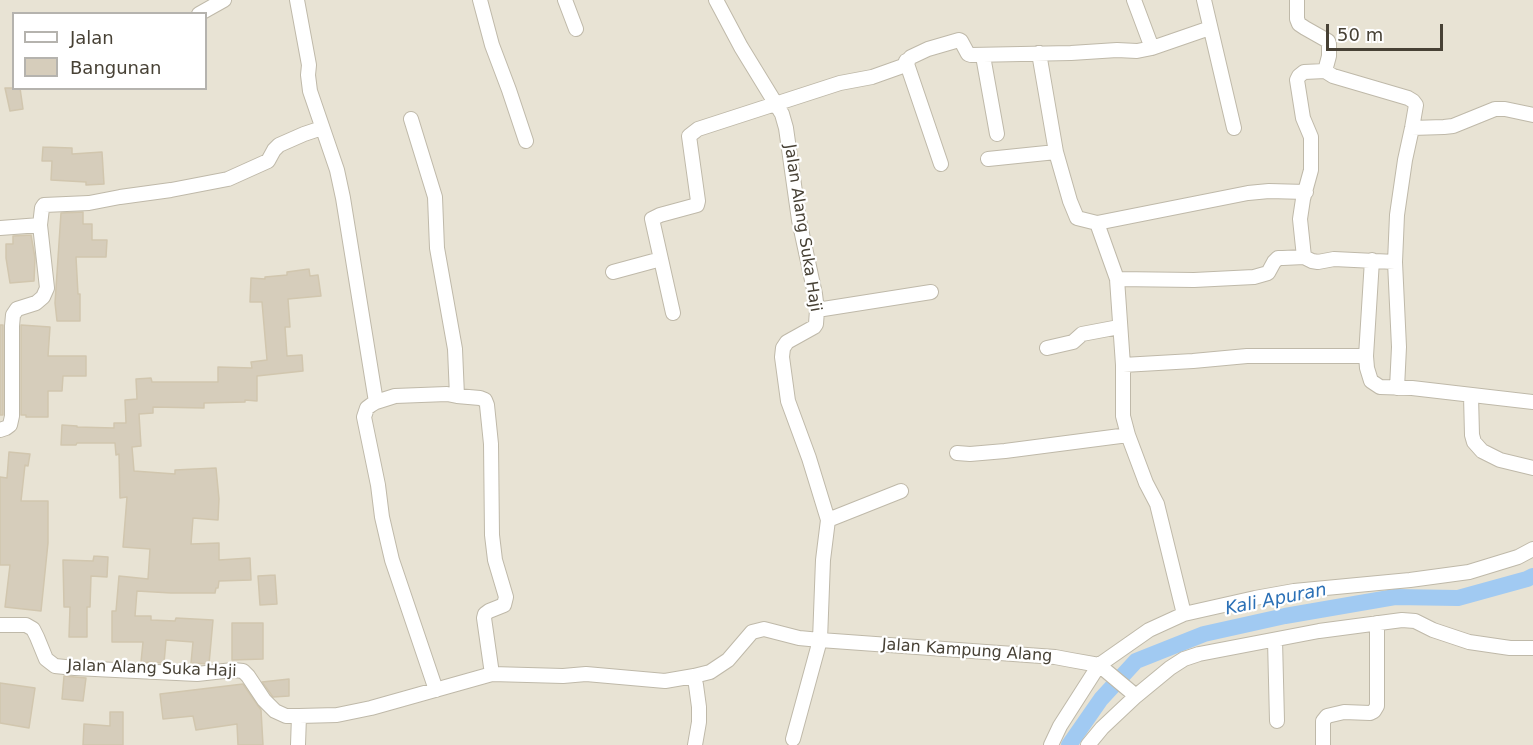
<!DOCTYPE html>
<style>
body{margin:0}
#map{position:relative;width:1533px;height:745px;overflow:hidden;background:#f4f1e6;font-family:"DejaVu Sans",sans-serif}
canvas{display:block}
.legend{position:absolute;left:12px;top:12px;width:195px;height:78px;box-sizing:border-box;background:#fff;border:2px solid #b5b3ae;margin:0;padding:8px 10px;list-style:none;font-size:18px;color:#474135}
.legend li{display:flex;align-items:center;gap:12px;height:30px}
.legend b{width:30px;border:2px solid #b5b3ae}
.scale{position:absolute;left:1326px;top:24px;width:117px;height:27px;box-sizing:border-box;border:3px solid #474135;border-top:0;padding-left:8px;font-size:18px;line-height:21px;white-space:nowrap;color:#474135;-webkit-text-stroke:4px #fff;paint-order:stroke}
</style>
<div id="map">
<canvas width="1533" height="745"></canvas>
<ul class="legend">
<li><b style="height:8px;background:#fff"></b>Jalan</li>
<li><b style="height:16px;background:#d6cdbb"></b>Bangunan</li>
</ul>
<div class="scale">50 m</div>
</div>
<script>
const context = document.querySelector('canvas').getContext('2d');
context.lineJoin = 'round';
function fill(path, color) {
  context.fillStyle = color;
  context.fill(path, 'evenodd');
}
function poly(rows) {
  const path = new Path2D();
  for (const r of rows) {
    path.moveTo(r[0], r[1]);
    for (let i = 2; i < r.length; i += 2) path.lineTo(r[i], r[i + 1]);
  }
  return path;
}
function trace(path, color, width, dash) {
  context.strokeStyle = color;
  context.lineWidth = width;
  context.lineCap = dash ? 'butt' : 'round';
  context.setLineDash(dash || []);
  context.stroke(path);
}
function drawText(font, color, halo, rows, align = 'center') {
  context.font = font + ' "DejaVu Sans",sans-serif';
  context.lineWidth = 4.5;
  context.setLineDash([]);
  context.textBaseline = 'middle';
  context.strokeStyle = halo;
  context.fillStyle = color;
  for (const [text, x, y, turn = 0] of rows) {
    context.save();
    context.translate(x, y);
    context.rotate((+turn || 0) * Math.PI / 180);
    context.textAlign = isNaN(turn) ? turn : align;
    if (halo) context.strokeText(text, 0, 0);
    context.fillText(text, 0, 0);
    context.restore();
  }
}
fill(poly([
 [0,0,1533,0,1533,745,0,745],
 [14,14,206,14,206,88,14,88]
]), '#e8e3d4');
trace(poly([
 [1069,745,1101,699,1136,661,1204,634,1285,616,1395,597,1458,598,1527,579,1533,576]
]), '#a1caf2', 16);
const building = poly([
 [5,88,20,88,23,109,10,111,5,88],
 [43,147,72,148,72,154,102,152,104,184,86,185,86,182,51,180,52,161,42,161,43,147],
 [83,212,83,224,92,224,92,240,107,240,106,257,76,257,78,294,80,294,80,321,57,321,55,303,61,213,83,212],
 [31,235,35,258,34,281,10,283,6,258,6,244,13,244,13,236,31,235],
 [309,269,310,276,318,275,321,296,288,299,290,327,285,327,287,356,302,355,303,371,257,376,257,401,245,400,245,402,204,403,204,408,153,407,153,413,139,414,141,446,132,447,134,471,175,474,175,470,216,468,219,499,218,520,193,518,191,544,219,543,219,560,250,558,251,580,219,581,218,588,216,588,215,593,171,593,137,591,135,616,151,616,151,620,175,621,176,618,213,620,209,664,191,663,193,642,166,640,164,663,141,662,143,642,112,642,112,611,116,611,119,576,148,579,150,549,123,547,127,497,120,498,119,454,116,455,115,443,77,443,76,445,61,445,62,425,77,426,77,427,114,428,114,423,126,423,125,400,137,399,136,379,151,378,152,382,218,382,218,367,252,368,251,362,267,360,262,302,250,302,251,278,265,279,265,277,287,275,287,272,309,269],
 [0,325,3,325,3,415,0,415,0,325],
 [21,325,50,327,48,356,86,356,86,376,63,376,62,391,48,391,48,417,26,417,26,415,21,415,21,325],
 [9,452,30,454,28,466,25,465,21,501,48,501,48,543,41,611,5,607,10,565,0,565,0,477,7,478,9,452],
 [94,556,108,557,107,577,91,576,90,607,87,607,87,637,69,637,70,607,64,607,63,560,93,561,94,556],
 [275,575,277,604,260,605,258,576,275,575],
 [232,623,263,623,263,659,232,660,232,623],
 [64,676,86,678,83,701,62,699,64,676],
 [289,679,289,696,273,697,262,682,289,679],
 [0,683,35,688,29,728,0,723,0,683],
 [243,684,261,710,263,745,238,745,237,724,196,730,193,716,163,719,160,694,243,684],
 [110,712,123,712,123,745,83,745,84,724,110,726,110,712]
]);
fill(building, '#d6cdbb');
trace(building, '#d1c6ae', 1.5);
const street = poly([
 [297,0,309,65,308,75,310,91,337,170,343,198,376,402],
 [480,0,492,45,509,90,526,141],
 [565,0,576,29],
 [1134,0,1152,48],
 [1204,0,1234,128],
 [1297,0,1297,19,1299,24,1305,28,1328,41,1329,44,1329,56,1325,71,1333,76,1408,98,1413,101,1416,105,1412,128,1405,160,1397,215,1395,262,1399,347,1397,388],
 [199,14,224,0],
 [1039,53,1056,152,1070,201,1077,218,1097,223,1117,279,1123,365,1123,416,1128,435,1146,483,1157,504,1184,614],
 [983,56,997,134],
 [906,61,941,164],
 [411,119,435,197,437,248,455,349,457,396,480,398,485,400,487,405,491,444,492,535,495,560,506,597,504,605,489,611,485,614,484,618,492,674],
 [1412,128,1444,127,1453,126,1495,109,1505,109,1533,115],
 [988,159,1056,152],
 [1097,223,1248,193,1269,191,1306,192],
 [0,228,40,225],
 [1304,257,1300,219,1303,199,1311,170,1311,137,1303,118,1297,80,1299,76,1304,72,1325,71],
 [613,272,661,259],
 [1117,279,1194,280,1254,277,1268,273,1274,262,1278,258,1283,258,1304,257,1312,261,1318,262,1334,259,1395,262],
 [817,310,931,292],
 [673,313,652,219,660,215,697,205,698,201,689,136,698,129,840,83,872,77,903,66,911,57,928,49,959,40,961,41,968,54,971,55,1071,53,1117,50,1137,51,1152,48,1210,28],
 [1047,348,1073,342,1082,334,1119,327],
 [1366,356,1372,260],
 [1123,365,1193,361,1247,356,1366,356,1367,368,1371,381,1380,387,1412,388,1533,402],
 [1471,396,1472,435,1474,442,1482,451,1500,460,1533,468],
 [0,430,6,428,10,425,12,416,12,326,13,315,17,309,36,303,43,297,47,288,40,225,42,208,44,205,89,203,120,197,171,190,228,179,268,161,274,150,279,145,304,134,322,128],
 [957,453,970,454,1005,451,1128,435],
 [828,520,901,491],
 [0,625,26,625,33,629,37,637,46,659,55,666,75,668,197,674,233,670,243,671,248,676,264,700,275,711,286,716,299,716,337,715,371,708,492,674,563,676,586,674,665,681,694,676,710,672,728,660,752,632,764,629,799,638,820,640,823,560,828,520,809,458,788,401,782,357,783,348,787,342,814,327,816,324,817,310,815,294,799,220,786,128,782,114,741,47,716,0],
 [1275,640,1277,721],
 [694,676,696,685,699,707,699,722,695,745],
 [436,690,392,560,382,517,378,485,364,417,367,408,371,405,376,402,395,396,447,394,457,396],
 [793,739,820,640,1055,657,1071,660,1099,665,1136,696],
 [298,745,299,716],
 [1051,745,1060,726,1099,665,1149,630,1184,614,1255,598,1294,591,1410,580,1469,572,1518,557,1533,549],
 [1088,745,1102,728,1136,696,1170,668,1184,659,1199,654,1319,631,1402,620,1415,621,1433,630,1469,642,1510,648,1533,648],
 [1323,745,1323,721,1327,716,1344,712,1370,713,1374,711,1377,706,1377,623]
]);
trace(street, '#bfb9a9', 16);
trace(street, '#fff', 14);
drawText('16px', '#474135', '#fff', [
 ["Jalan Alang Suka Haji",802,228,81],
 ["Jalan Kampung Alang",967,651,4],
 ["Jalan Alang Suka Haji",152,669,2]
]);
drawText('italic 18px', '#2b70b6', '#fff', [
 ["Kali Apuran",1276,600,-11]
]);
</script>
